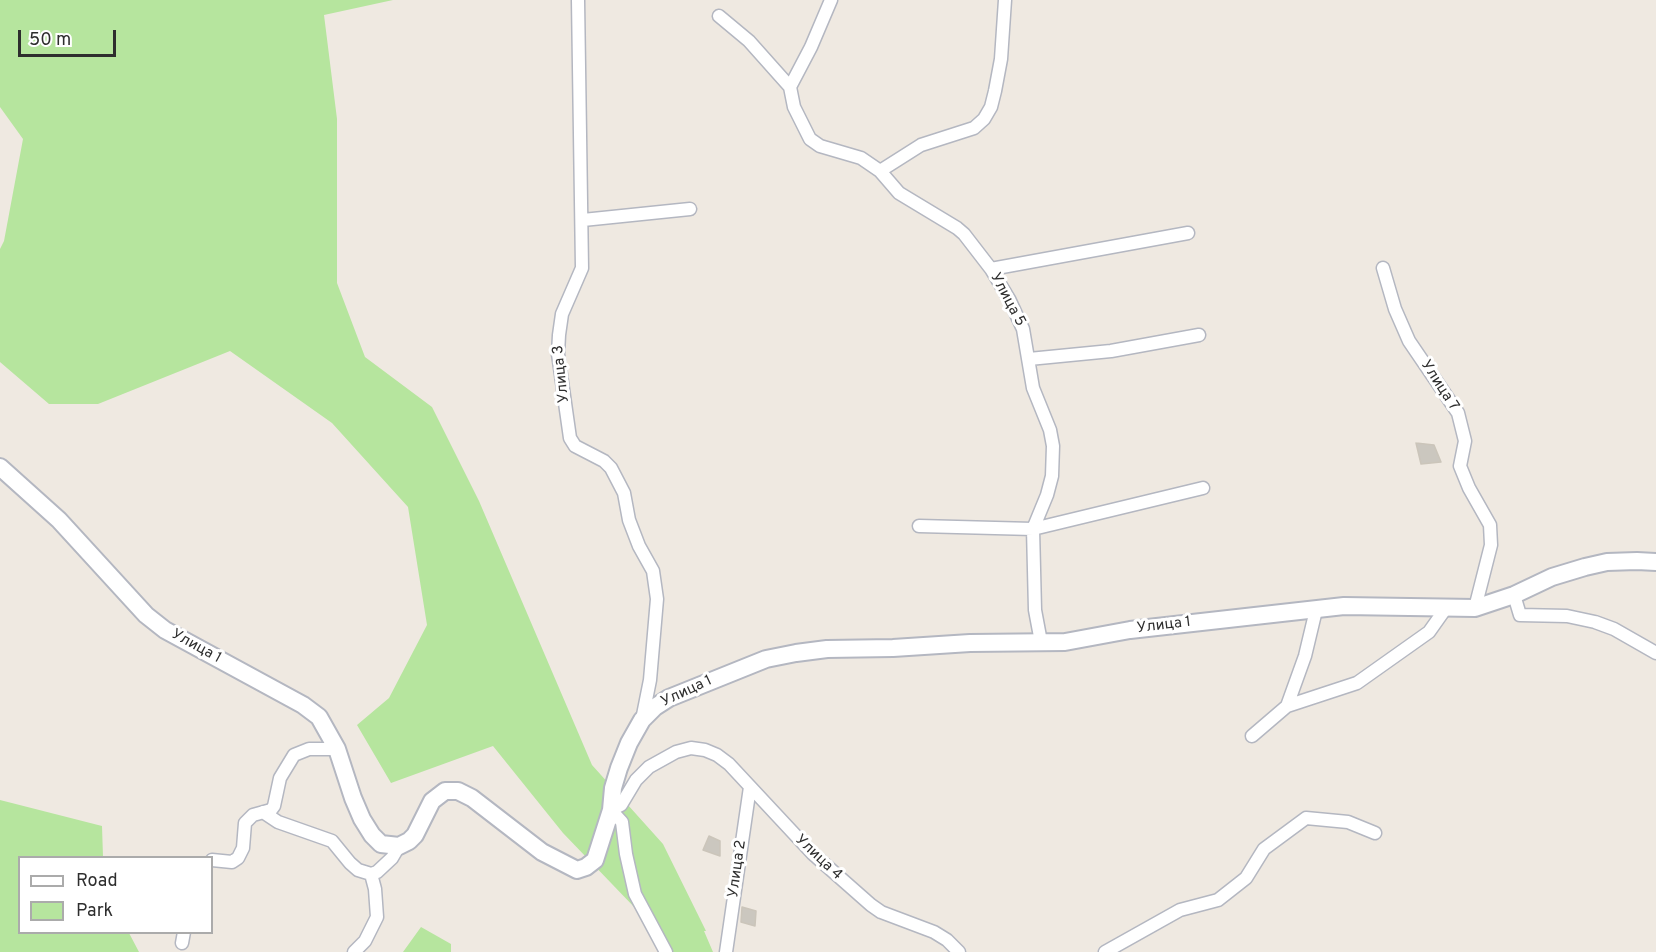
<!DOCTYPE html>
<meta charset="utf-8">
<style>
body{margin:0}
#map{position:relative;width:1656px;height:952px;overflow:hidden;background:#efe9e1;font-family:Overpass,sans-serif}
canvas{display:block}
.legend{position:absolute;left:18px;top:856px;width:195px;height:78px;box-sizing:border-box;background:#fff;border:2px solid #ababab;margin:0;padding:8px 10px;list-style:none;font-size:18px;color:#2e2e2e}
.legend li{display:flex;align-items:center;gap:12px;height:30px}
.legend b{width:30px;border:2px solid #ababab}
.scale{position:absolute;left:18px;top:30px;width:98px;height:27px;box-sizing:border-box;border:3px solid #2e2e2e;border-top:0;padding-left:8px;font-size:18px;line-height:21px;white-space:nowrap;color:#2e2e2e;-webkit-text-stroke:4px #fff;paint-order:stroke}
</style>
<div id="map">
<canvas width="1656" height="952"></canvas>
<ul class="legend">
<li><b style="height:8px;background:#fff"></b>Road</li>
<li><b style="height:16px;background:#b6e59e"></b>Park</li>
</ul>
<div class="scale">50 m</div>
</div>
<script>
const context = document.querySelector('canvas').getContext('2d');
context.lineJoin = 'round';
function fill(path, color) {
  context.fillStyle = color;
  context.fill(path, 'evenodd');
}
function poly(rows) {
  const path = new Path2D();
  for (const r of rows) {
    path.moveTo(r[0], r[1]);
    for (let i = 2; i < r.length; i += 2) path.lineTo(r[i], r[i + 1]);
  }
  return path;
}
function trace(path, color, width, dash) {
  context.strokeStyle = color;
  context.lineWidth = width;
  context.lineCap = dash ? 'butt' : 'round';
  context.setLineDash(dash || []);
  context.stroke(path);
}
function drawText(font, color, halo, rows, align = 'center') {
  context.font = font + ' Overpass,sans-serif';
  context.lineWidth = 6;
  context.setLineDash([]);
  context.textBaseline = 'middle';
  context.strokeStyle = halo;
  context.fillStyle = color;
  for (const [text, x, y, turn = 0] of rows) {
    context.save();
    context.translate(x, y);
    context.rotate((+turn || 0) * Math.PI / 180);
    context.textAlign = isNaN(turn) ? turn : align;
    if (halo) context.strokeText(text, 0, 0);
    context.fillText(text, 0, 0);
    context.restore();
  }
}
fill(poly([
 [0,0,393,0,324,15,337,119,337,283,365,357,432,407,479,501,592,765,663,844,706,931,704,931,713,952,660,952,636,909,563,833,493,746,391,783,357,725,389,698,427,625,408,507,332,423,230,351,98,404,49,404,0,362,0,249,4,241,23,139,0,107],
 [0,800,102,826,103,857,20,858,20,932,129,933,139,952,0,952],
 [421,927,451,944,451,952,403,952]
]), '#b6e59e');
const building = poly([
 [1416,443,1434,445,1441,462,1421,464,1416,443],
 [709,836,720,841,720,856,703,850,709,836],
 [742,907,756,911,755,926,741,922,742,907]
]);
fill(building, '#cbc7bf');
trace(building, '#cbc5ba', 1.5);
const minor = poly([
 [578,0,582,268,562,314,559,335,558,354,570,438,575,446,604,461,611,468,624,493,629,520,639,546,653,571,657,599,650,680,642,720],
 [719,16,749,41,790,87,794,107,810,139,820,146,861,158,880,171,899,193,957,228,964,234,991,269,1009,299,1023,329,1033,388,1050,430,1053,446,1052,476,1047,495,1033,529,1035,610,1041,642],
 [790,87,811,47,831,0],
 [880,171,921,145,974,128,984,119,991,107,995,91,1001,59,1005,0],
 [583,220,690,209],
 [1383,268,1395,309,1409,341,1458,413,1465,441,1460,466,1469,488,1490,525,1491,545,1475,608],
 [991,269,1188,233],
 [1029,359,1111,351,1199,335],
 [919,526,1033,529,1203,488],
 [1514,595,1520,615,1567,616,1595,622,1614,629,1656,653],
 [1287,706,1357,683,1429,632,1446,608],
 [1252,736,1287,706,1305,656,1316,610],
 [263,812,278,822,332,841,350,863,358,870,371,874],
 [212,860,232,862,238,858,243,848,245,823,253,815,271,810,274,806,280,778,294,755,309,749,337,749],
 [182,943,184,932],
 [354,952,365,941,377,917,375,889,371,874,377,872,392,858,399,846],
 [666,952,635,894,626,854,622,822,611,810,621,805,636,780,649,767,676,752,691,748,705,750,717,755,729,764,812,853,871,905,881,912,934,932,947,940,959,952],
 [726,952,750,787],
 [1105,952,1180,910,1218,900,1246,878,1264,849,1306,818,1348,822,1375,833]
]);
const secondary = poly([
 [0,467,59,520,146,615,165,630,303,705,319,717,337,749,353,798,362,819,372,835,381,844,399,846,409,841,415,835,432,801,445,791,458,791,472,798,542,852,577,870,586,867,595,860,611,810,613,788,619,768,629,743,642,720,655,707,669,698,766,659,796,653,827,649,893,648,970,643,1065,642,1130,630,1344,606,1475,608,1514,595,1552,577,1585,567,1607,562,1637,561,1656,562]
]);
trace(minor, '#b4b7c1', 15);
trace(secondary, '#b4b7c1', 20);
trace(minor, '#fff', 12);
trace(secondary, '#fff', 16);
drawText('15px', '#2e2e2e', '#fff', [
 ["Улица 5",1007,300,62],
 ["Улица 3",562,374,-96],
 ["Улица 7",1439,386,57],
 ["Улица 1",1164,626,-7],
 ["Улица 1",196,647,29],
 ["Улица 1",687,692,-25],
 ["Улица 4",818,858,43],
 ["Улица 2",738,869,-82]
]);
</script>
